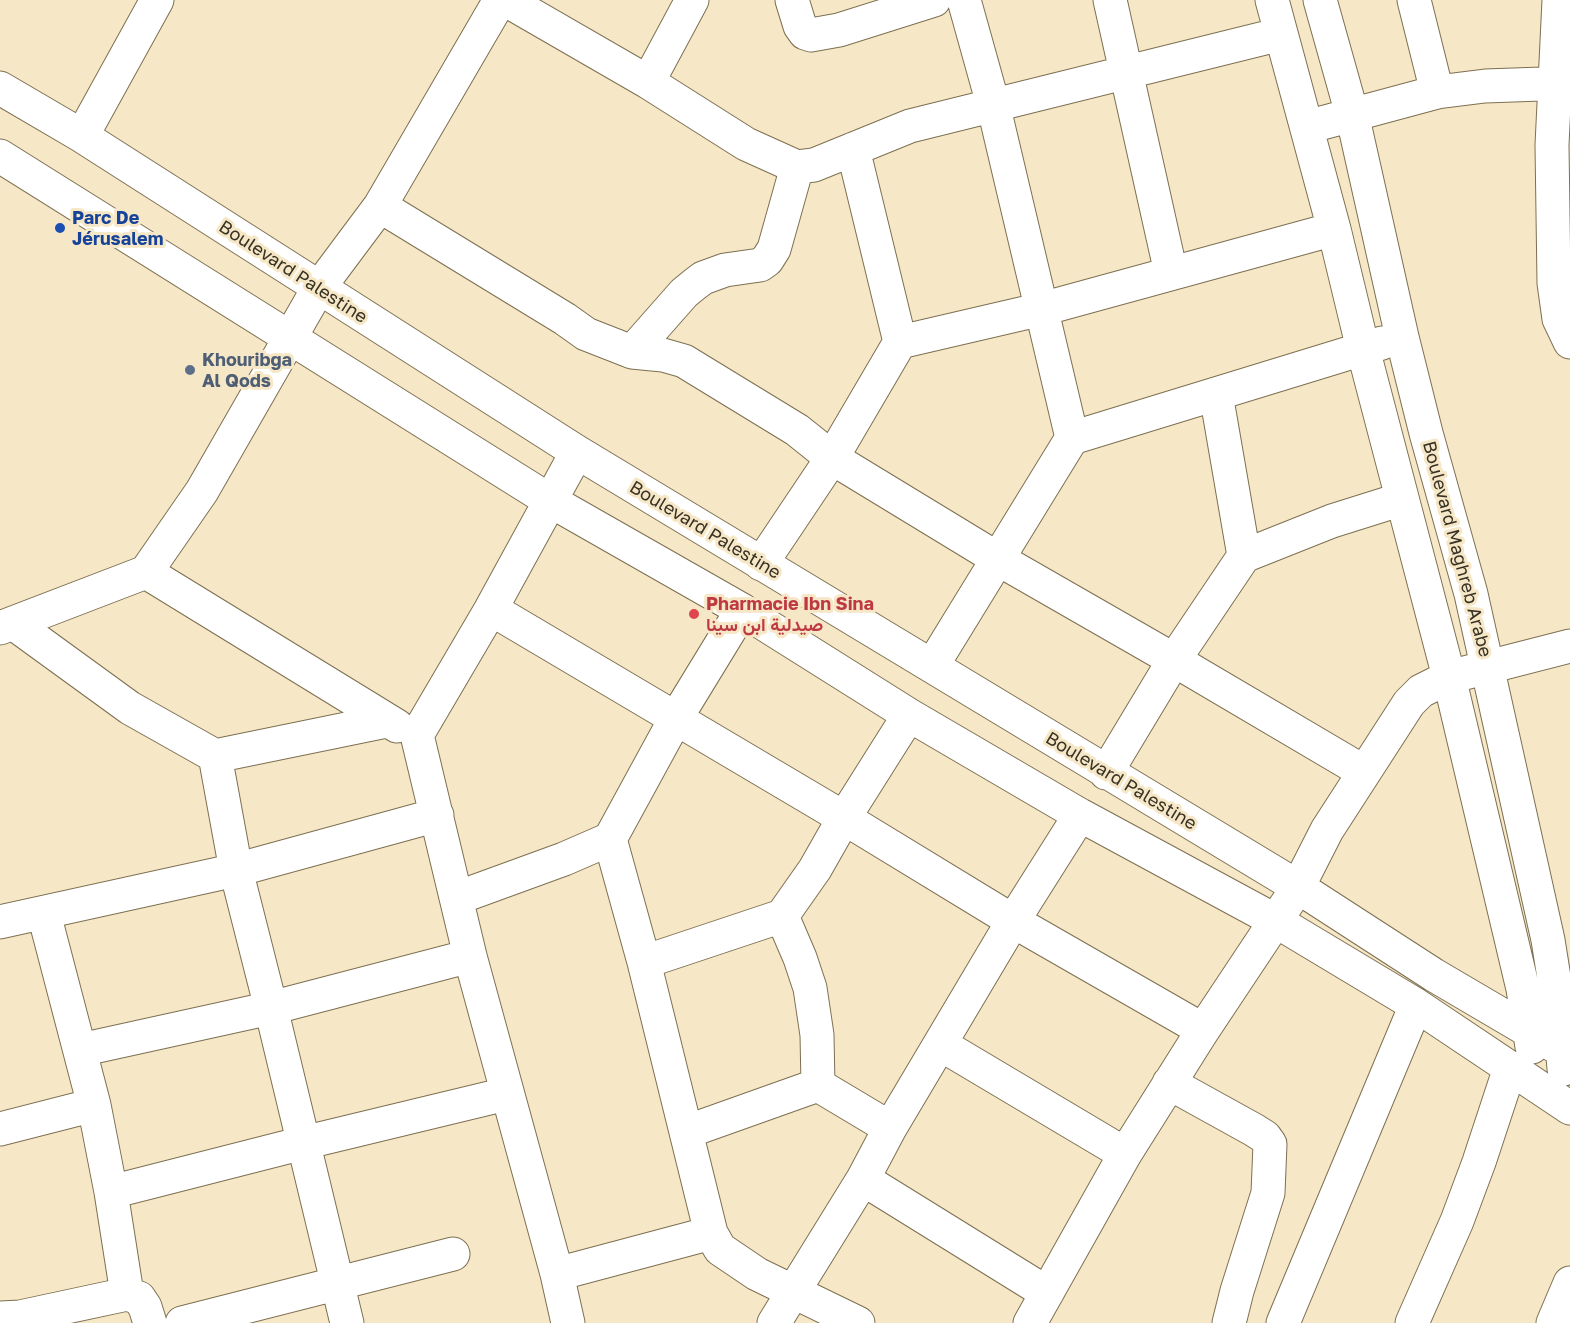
<!DOCTYPE html>
<meta charset="utf-8">
<style>
body{margin:0}
canvas{display:block;background:#f6e7c6}
</style>
<canvas width="1570" height="1323"></canvas>
<script>
const context = document.querySelector('canvas').getContext('2d');
context.lineJoin = 'round';
function poly(rows) {
  const path = new Path2D();
  for (const r of rows) {
    path.moveTo(r[0], r[1]);
    for (let i = 2; i < r.length; i += 2) path.lineTo(r[i], r[i + 1]);
  }
  return path;
}
function trace(path, color, width, dash) {
  context.strokeStyle = color;
  context.lineWidth = width;
  context.lineCap = dash ? 'butt' : 'round';
  context.setLineDash(dash || []);
  context.stroke(path);
}
function drawText(font, color, halo, rows, align = 'center') {
  context.font = font + ' "Golos Text",Vazirmatn,sans-serif';
  context.lineWidth = 6;
  context.setLineDash([]);
  context.textBaseline = 'middle';
  context.strokeStyle = halo;
  context.fillStyle = color;
  for (const [text, x, y, turn = 0] of rows) {
    context.save();
    context.translate(x, y);
    context.rotate((+turn || 0) * Math.PI / 180);
    context.textAlign = isNaN(turn) ? turn : align;
    if (halo) context.strokeText(text, 0, 0);
    context.fillText(text, 0, 0);
    context.restore();
  }
}
const minor = poly([
 [506,0,648,82,746,144,797,167,814,165,910,126,1281,34],
 [792,0,800,26,805,33,811,35,839,30,934,0],
 [964,0,993,104,1072,438],
 [1110,0,1171,273],
 [1272,0,1334,229,1363,349,1449,677,1523,989,1532,1047],
 [1320,0,1352,114,1402,337,1426,433,1471,594,1548,940,1559,1009,1564,1069],
 [1414,0,1437,92],
 [1559,0,1552,145,1554,283,1559,319,1570,342],
 [648,82,692,0],
 [0,88,82,136,577,452,1298,887,1434,975,1570,1055],
 [1307,127,1437,92,1485,86,1570,83],
 [82,136,157,0],
 [853,149,900,342],
 [0,156,549,500,742,610,909,715,1080,815,1276,921,1416,1005,1570,1108],
 [380,206,565,319,586,334,632,352,663,355,684,361,797,430,832,458,998,559,1174,660,1364,772],
 [632,352,684,293,695,284,703,278,725,270,760,265,767,260,774,249,797,167],
 [1216,394,1244,556],
 [761,564,832,458,900,342,1042,309,1334,229],
 [146,572,397,726],
 [491,609,844,818,1013,921,1203,1030],
 [13,623,130,708,217,757],
 [0,628,146,572,202,491,318,289,380,206,500,0],
 [932,666,1072,438,1382,343],
 [1106,773,1174,660,1244,556,1332,521,1402,499],
 [610,839,644,962,711,1233],
 [457,898,564,859,610,839,676,718,742,610],
 [44,914,94,1105,111,1192,127,1294],
 [782,916,800,958,810,988,817,1035,818,1085],
 [0,922,236,870,437,815],
 [644,962,782,916,815,869,844,818,909,715],
 [940,1044,1125,1154],
 [80,1050,271,1008,470,956],
 [1169,1083,1254,1130,1265,1137,1270,1144,1268,1193,1237,1291,1229,1323],
 [0,1129,94,1105],
 [686,1132,818,1085,890,1128],
 [863,1179,1047,1293],
 [111,1192,303,1143,506,1094],
 [557,1274,711,1233,720,1249,757,1274,858,1323],
 [0,1318,20,1317,127,1294,139,1298,145,1307,150,1323],
 [182,1323,453,1254],
 [347,1323,271,1008,236,870,216,761,220,755,386,721],
 [568,1323,557,1274,470,956,417,735,491,609,577,452],
 [774,1323,863,1179,890,1128,1013,921,1080,815],
 [1030,1323,1125,1154,1203,1030,1298,887,1327,830,1409,703,1421,691,1449,677,1570,646],
 [1283,1323,1416,1005],
 [1412,1323,1457,1221,1479,1162,1510,1068],
 [1553,1323,1570,1283]
]);
trace(minor, '#7d7052', 35);
trace(minor, '#fff', 33);
for (const [x, y, r, color] of [
 [60,228,6,"#1a4fb4"],
 [190,370,6,"#5c6f8a"],
 [694,614,6,"#e0444e"]
]) {
  const dot = new Path2D();
  dot.arc(x, y, r, 0, 2 * Math.PI);
  context.fillStyle = color;
  context.fill(dot);
  trace(dot, '#f6e7c6', 2);
}
drawText('bold 18px', '#164399', '#f6e7c6', [
 ["Parc De",72,218],
 ["Jérusalem",72,239]
], 'left');
drawText('18px', '#373225', '#f6e7c6', [
 ["Boulevard Palestine",293,272,33],
 ["Boulevard Palestine",705,530,31],
 ["Boulevard Maghreb Arabe",1457,549,75],
 ["Boulevard Palestine",1121,781,31]
]);
drawText('bold 18px', '#4e5e75', '#f6e7c6', [
 ["Khouribga",202,360],
 ["Al Qods",202,381]
], 'left');
drawText('bold 18px', '#be3a42', '#f6e7c6', [
 ["Pharmacie Ibn Sina",706,604],
 ["صيدلية ابن سينا",706,625]
], 'left');
</script>
